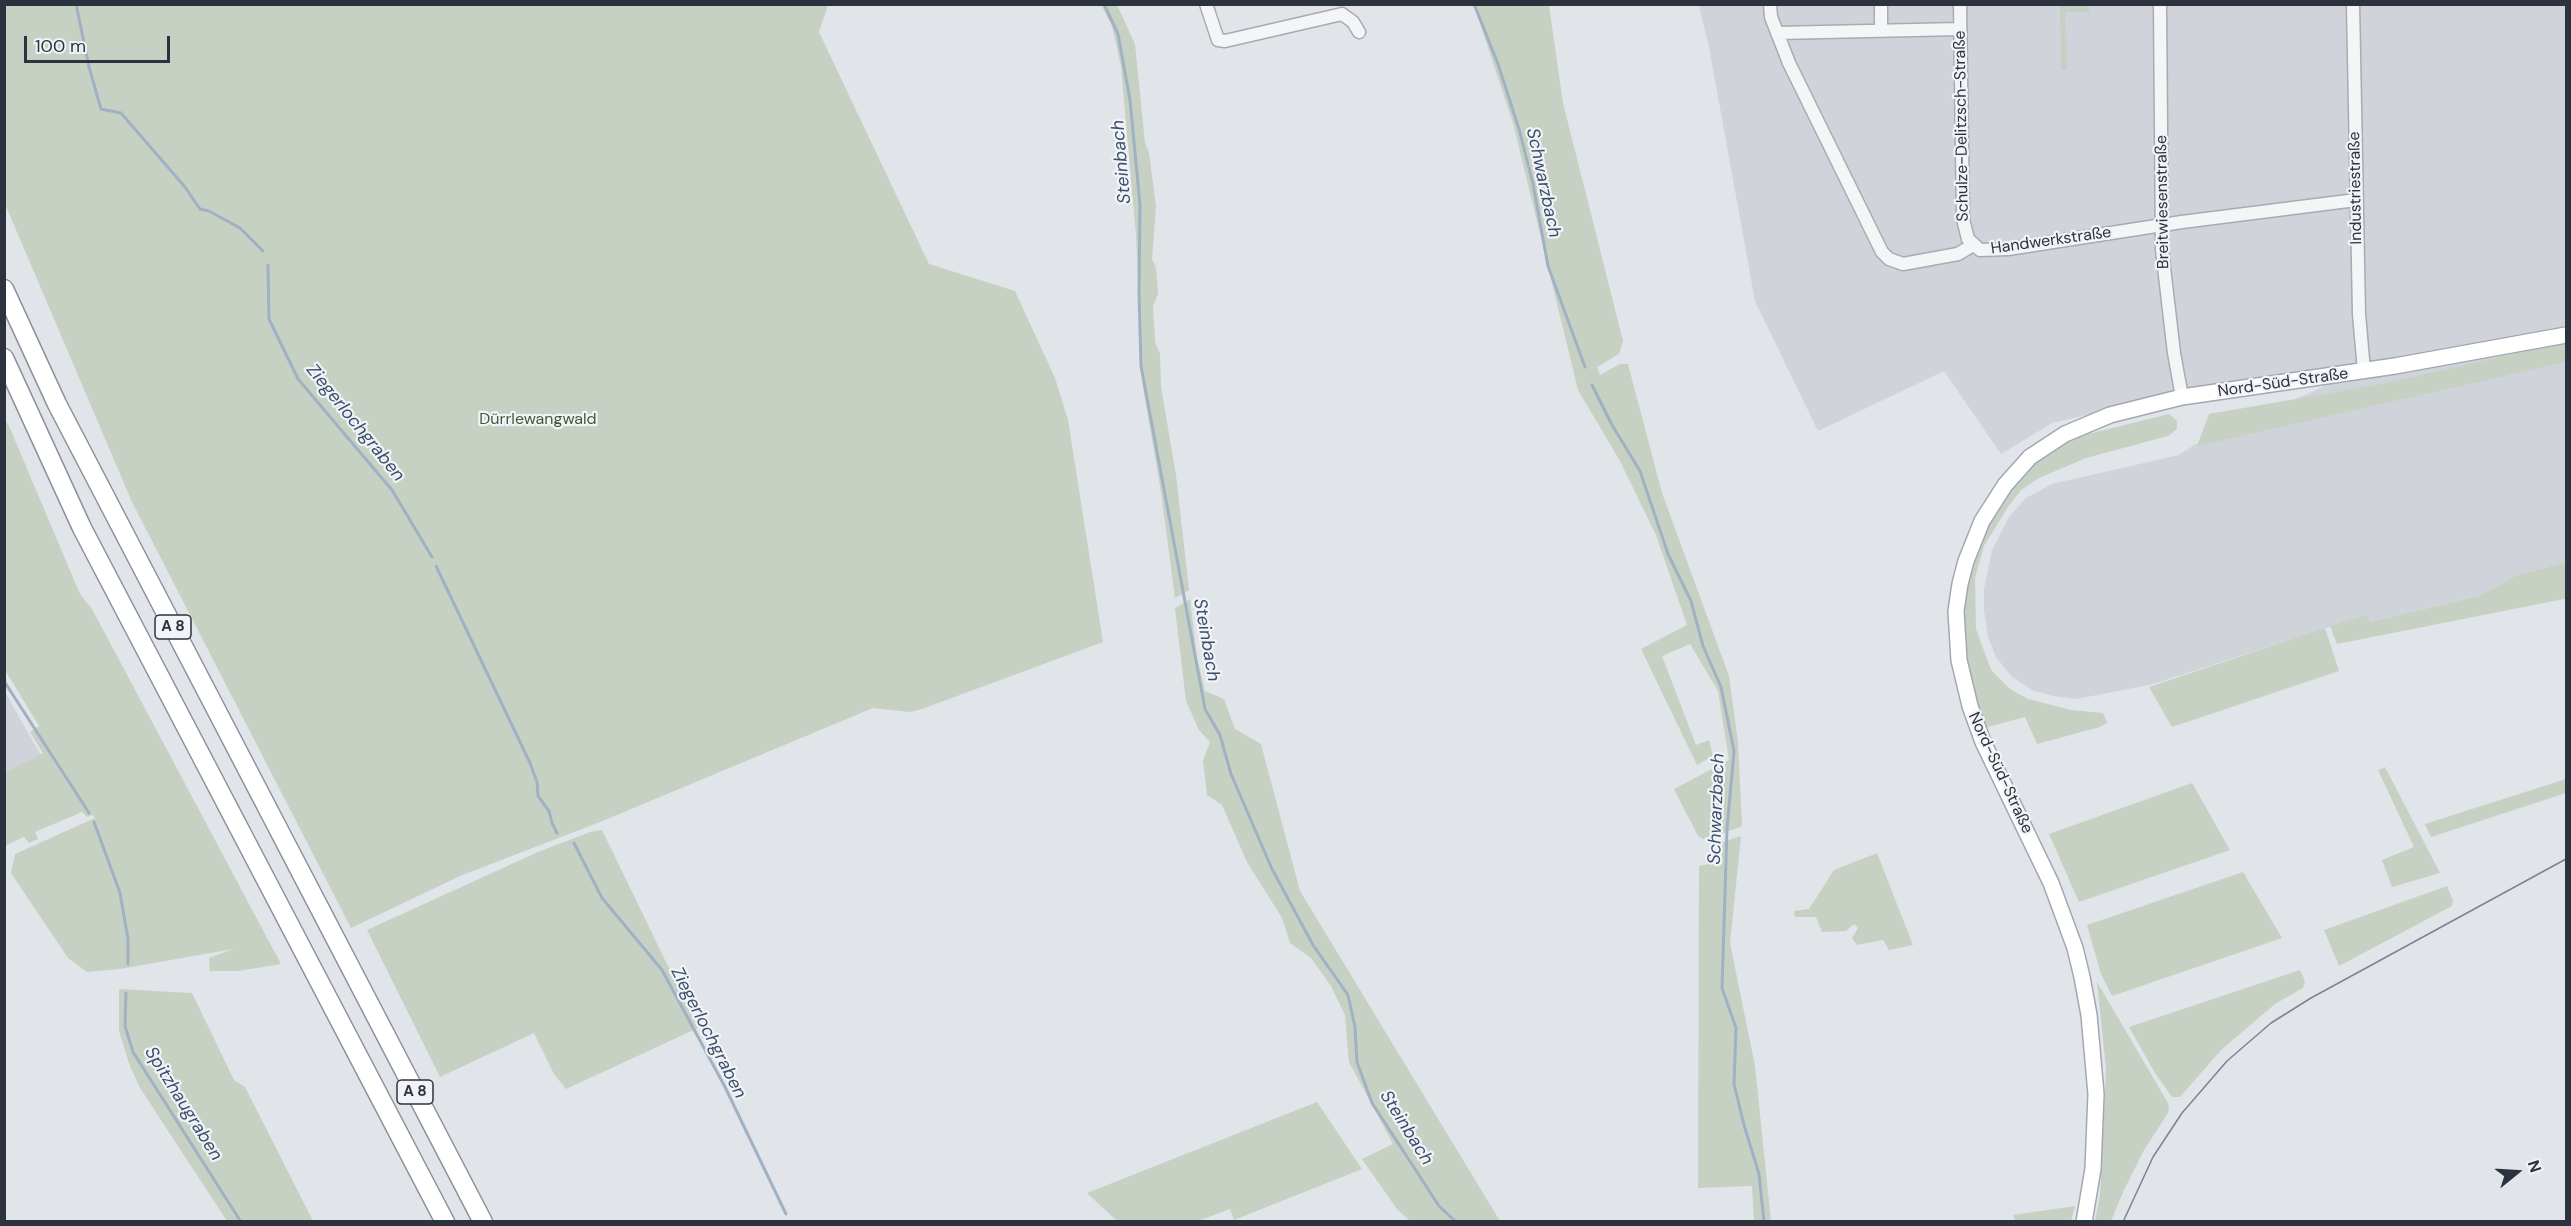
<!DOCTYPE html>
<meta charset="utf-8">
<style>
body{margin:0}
#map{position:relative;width:2571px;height:1226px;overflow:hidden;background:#e1e4e8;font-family:"DM Sans",sans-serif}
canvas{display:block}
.frame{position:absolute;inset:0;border:6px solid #2c323e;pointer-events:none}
.north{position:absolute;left:2487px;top:1142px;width:60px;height:60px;-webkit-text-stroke:4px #f1f3f6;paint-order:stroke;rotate:72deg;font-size:16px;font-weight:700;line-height:24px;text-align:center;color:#2c323e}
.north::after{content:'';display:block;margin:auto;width:21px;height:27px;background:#2c323e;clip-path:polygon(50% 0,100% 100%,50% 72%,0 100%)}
.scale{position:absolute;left:24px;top:36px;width:146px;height:27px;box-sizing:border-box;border:3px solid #2c323e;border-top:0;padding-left:8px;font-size:18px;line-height:21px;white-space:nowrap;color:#2c323e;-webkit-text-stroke:4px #f1f3f6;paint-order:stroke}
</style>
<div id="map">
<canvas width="2571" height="1226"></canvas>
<div class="frame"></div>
<div class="north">N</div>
<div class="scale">100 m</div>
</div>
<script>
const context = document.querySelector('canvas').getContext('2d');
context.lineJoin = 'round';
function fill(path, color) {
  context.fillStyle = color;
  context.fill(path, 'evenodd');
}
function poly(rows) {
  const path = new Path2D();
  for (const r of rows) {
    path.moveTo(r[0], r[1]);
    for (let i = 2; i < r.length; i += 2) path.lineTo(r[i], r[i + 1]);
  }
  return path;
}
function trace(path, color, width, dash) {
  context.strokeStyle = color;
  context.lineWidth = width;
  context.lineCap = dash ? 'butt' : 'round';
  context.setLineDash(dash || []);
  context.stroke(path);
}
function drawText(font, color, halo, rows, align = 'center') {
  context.font = font + ' "DM Sans",sans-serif';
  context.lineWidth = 4.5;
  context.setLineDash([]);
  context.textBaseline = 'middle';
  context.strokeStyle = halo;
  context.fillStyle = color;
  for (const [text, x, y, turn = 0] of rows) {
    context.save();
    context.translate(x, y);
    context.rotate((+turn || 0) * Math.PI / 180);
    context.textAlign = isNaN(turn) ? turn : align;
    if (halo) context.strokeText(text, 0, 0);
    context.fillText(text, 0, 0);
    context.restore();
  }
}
fill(poly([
 [1699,5,2566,5,2566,562,2515,576,2479,596,2370,622,2367,615,2150,685,2076,699,2053,696,2032,690,2012,677,1996,657,1988,637,1984,610,1984,589,1992,550,2009,517,2026,498,2052,484,2179,455,2194,445,2358,371,2116,408,2052,423,2001,454,1944,371,1818,431,1755,301,1709,47],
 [4,690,61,791,4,814]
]), '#d0d3da');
fill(poly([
 [4,5,828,5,819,32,929,264,1015,291,1055,378,1068,420,1103,642,922,709,910,712,873,708,600,822,460,876,351,928,132,502,5,204],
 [1101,5,1117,5,1135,44,1145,143,1149,153,1156,206,1152,259,1156,268,1158,294,1153,306,1155,342,1160,354,1161,387,1176,475,1189,590,1175,598,1161,492,1143,387,1136,236,1121,66,1112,26],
 [1474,5,1549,5,1563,103,1623,341,1619,354,1597,367,1600,375,1620,364,1628,364,1662,493,1729,676,1738,743,1742,826,1724,833,1703,839,1698,836,1674,789,1729,760,1718,691,1690,644,1662,656,1696,745,1709,740,1713,756,1697,765,1641,649,1687,625,1656,535,1620,461,1578,390,1513,123],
 [2060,5,2089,5,2089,12,2065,12,2067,70,2061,70],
 [2566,342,2566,362,2197,446,2209,414,2377,385],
 [2169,414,2177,421,2177,429,2168,436,2086,458,2039,478,2021,490,2008,507,1984,546,1975,578,1976,629,1991,670,2010,689,2028,699,2071,710,2103,713,2107,723,2100,727,2037,744,2025,717,1984,728,1965,675,1961,631,1964,586,1974,545,2011,487,2042,457,2080,436],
 [5,420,9,426,80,594,92,609,281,964,238,971,210,971,209,958,233,949,120,969,87,972,68,958,11,873,15,854,95,818,93,815,87,817,82,812,35,832,38,839,29,843,24,837,5,846,5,773,43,753,30,732,39,726,5,670],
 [2566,562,2566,599,2564,599,2337,644,2330,626,2367,615,2370,622,2479,596,2515,576],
 [1190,599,1197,657,1205,691,1224,699,1235,729,1261,744,1300,891,1500,1221,1410,1221,1397,1209,1362,1159,1393,1144,1349,1062,1345,1015,1331,986,1311,958,1290,943,1282,918,1247,862,1222,805,1207,795,1203,761,1210,742,1199,730,1186,701,1175,608],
 [2325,628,2339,671,2172,727,2149,687],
 [2385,767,2440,873,2392,887,2382,860,2414,847,2378,770],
 [2566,779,2566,793,2431,837,2425,824],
 [2192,783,2230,850,2079,902,2049,834],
 [602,830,698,1028,566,1089,554,1074,534,1033,440,1077,367,930,538,852,590,832],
 [1741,836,1730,943,1755,1066,1771,1221,1754,1221,1752,1186,1698,1188,1699,866,1722,861,1722,842],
 [1877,853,1913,945,1889,950,1883,940,1857,945,1852,938,1858,928,1854,924,1846,931,1822,932,1816,917,1795,917,1794,911,1809,909,1834,870],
 [2243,872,2282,938,2112,996,2101,974,2087,925],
 [2447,886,2453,900,2452,906,2339,966,2324,930],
 [2300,970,2305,981,2303,988,2275,1004,2221,1050,2180,1097,2172,1097,2155,1073,2129,1027],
 [2097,982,2168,1103,2169,1107,2168,1113,2144,1150,2125,1188,2111,1221,2095,1221,2100,1195,2106,1069],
 [119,989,192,993,234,1080,245,1087,313,1221,227,1221,140,1088,130,1066,119,1031],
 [1317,1102,1362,1169,1234,1220,1230,1209,1198,1221,1117,1221,1087,1193],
 [2075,1206,2071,1221,2015,1221,2013,1215]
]), '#c6d1c4');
trace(poly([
 [76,4,89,67,101,109,121,113,185,187,200,209,209,211,240,228,263,251],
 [1104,4,1118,34,1130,100,1140,205,1139,293,1141,366,1205,709,1220,735,1231,774,1272,869,1313,945,1348,995,1355,1027,1357,1062,1372,1103,1439,1206,1456,1222],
 [1474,4,1498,64,1519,129,1533,184,1548,266,1585,367],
 [268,265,269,319,298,379,392,490,432,557],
 [1592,385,1612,425,1640,471,1668,554,1691,601,1703,646,1721,687,1734,751,1727,829,1722,988,1736,1028,1734,1084,1744,1125,1759,1174,1764,1222],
 [436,566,530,763,537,782,538,796,549,811,552,823,557,833],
 [4,681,89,813],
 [94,822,120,893,128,939,128,964],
 [574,843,602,898,662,970,725,1087,786,1214],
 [126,993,125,1026,133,1052,241,1222]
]), '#a1b1c4', 3);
const minor = poly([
 [1206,4,1218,40,1225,41,1342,14],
 [1770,4,1771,17,1789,63,1882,252,1889,259,1903,264,1958,254,1973,245],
 [1881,4,1881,30],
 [1960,4,1963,219,1968,239,1980,250,2008,249,2182,222,2356,200],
 [2160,4,2162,250,2174,353,2182,397],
 [2353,4,2359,314,2364,371],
 [1342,14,1353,22,1359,32],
 [1777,33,1960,29]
]);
const major = poly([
 [2084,1222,2093,1169,2096,1094,2089,1015,2082,977,2075,948,2051,883,1983,742,1970,706,1959,660,1956,611,1960,584,1966,561,1982,521,2005,485,2030,457,2065,434,2110,415,2182,397,2395,366,2566,335]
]);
const highway = poly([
 [4,289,57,404,483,1222],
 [4,358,82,528,445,1222]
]);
trace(minor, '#a7abb2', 15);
trace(major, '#a2a8b3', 18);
trace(highway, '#8a919d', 21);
trace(minor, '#f4f5f7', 12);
trace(major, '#fff', 15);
trace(highway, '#fff', 18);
trace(poly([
 [2123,1222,2153,1157,2182,1113,2227,1061,2271,1023,2311,998,2566,859]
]), '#7d8390', 1.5);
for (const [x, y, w] of [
 [173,627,36],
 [415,1092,36]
]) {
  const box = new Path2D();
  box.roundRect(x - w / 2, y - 12, w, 24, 4.5);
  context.fillStyle = '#f1f3f6';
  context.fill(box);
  trace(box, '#2c323e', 1.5);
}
drawText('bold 15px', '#2c323e', null, [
 ["A 8",173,627],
 ["A 8",415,1092]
]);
drawText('16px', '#2c323e', '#f1f3f6', [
 ["Schulze-Delitzsch-Straße",1962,126,-91],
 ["Industriestraße",2356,188,-91],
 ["Breitwiesenstraße",2163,202,-91],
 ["Handwerkstraße",2051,241,-8],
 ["Nord-Süd-Straße",2283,383,-8],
 ["Nord-Süd-Straße",2000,773,65]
]);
drawText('16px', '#3f583a', '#f1f3f6', [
 ["Dürrlewangwald",538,420]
]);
drawText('italic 18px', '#3a4f6d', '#f1f3f6', [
 ["Steinbach",1122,162,-95],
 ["Schwarzbach",1543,183,78],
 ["Ziegerlochgraben",355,423,51],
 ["Steinbach",1206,640,80],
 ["Schwarzbach",1717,809,-88],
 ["Ziegerlochgraben",708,1033,63],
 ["Spitzhaugraben",183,1104,58],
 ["Steinbach",1406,1128,58]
]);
</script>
